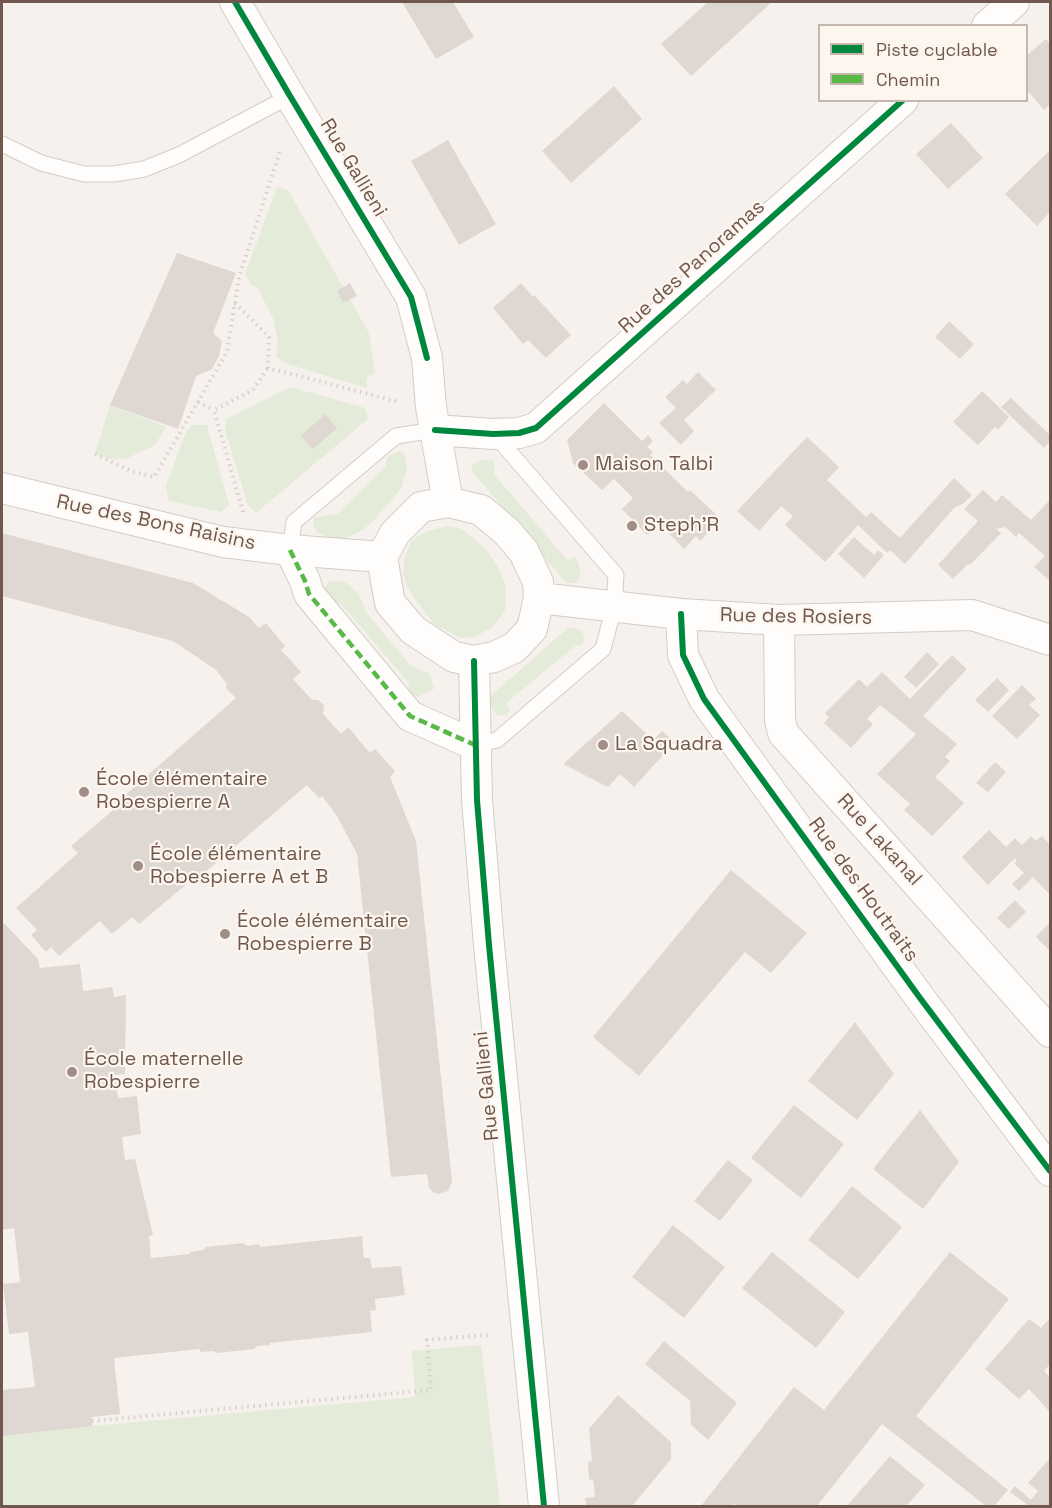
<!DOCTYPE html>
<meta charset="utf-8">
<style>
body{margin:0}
#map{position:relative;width:1052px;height:1508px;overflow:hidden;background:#f6f1ec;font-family:"Space Grotesk",sans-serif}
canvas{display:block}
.frame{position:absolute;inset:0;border:3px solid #71584f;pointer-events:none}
.legend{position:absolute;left:818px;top:24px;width:210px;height:78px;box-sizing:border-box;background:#fdf6ee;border:2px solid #c5b7ae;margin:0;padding:8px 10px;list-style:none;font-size:18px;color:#71584f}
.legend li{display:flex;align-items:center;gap:12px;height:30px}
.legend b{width:30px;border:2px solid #c5b7ae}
</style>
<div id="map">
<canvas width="1052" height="1508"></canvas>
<div class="frame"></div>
<ul class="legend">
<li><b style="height:8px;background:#00873e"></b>Piste cyclable</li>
<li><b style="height:8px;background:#58b947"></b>Chemin</li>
</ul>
</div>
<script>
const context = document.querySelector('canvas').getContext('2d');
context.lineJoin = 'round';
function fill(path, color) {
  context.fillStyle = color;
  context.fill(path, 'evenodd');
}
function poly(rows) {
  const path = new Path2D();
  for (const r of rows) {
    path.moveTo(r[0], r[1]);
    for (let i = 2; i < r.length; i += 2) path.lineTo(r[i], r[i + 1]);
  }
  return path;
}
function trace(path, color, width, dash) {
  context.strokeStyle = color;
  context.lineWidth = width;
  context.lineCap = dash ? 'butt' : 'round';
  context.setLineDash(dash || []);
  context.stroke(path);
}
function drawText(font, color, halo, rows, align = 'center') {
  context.font = font + ' "Space Grotesk",sans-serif';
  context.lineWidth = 4.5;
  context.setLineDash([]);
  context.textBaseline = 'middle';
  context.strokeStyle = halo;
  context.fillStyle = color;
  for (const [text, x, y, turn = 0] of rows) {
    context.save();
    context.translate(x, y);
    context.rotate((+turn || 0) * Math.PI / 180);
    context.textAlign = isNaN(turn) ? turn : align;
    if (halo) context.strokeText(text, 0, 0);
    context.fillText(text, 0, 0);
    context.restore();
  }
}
fill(poly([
 [277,187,288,190,369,333,375,373,366,379,367,388,284,363,276,356,278,341,273,318,257,287,251,285,245,274],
 [290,387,365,408,368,419,256,513,248,505,225,431,226,419],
 [110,405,166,427,155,445,128,458,110,459,95,454],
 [191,425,207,425,229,505,221,512,169,501,166,486,186,432],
 [399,451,404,453,407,469,401,489,374,520,363,530,345,538,332,539,318,533,313,526,314,518,339,513,386,466,387,457],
 [481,460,492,460,495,464,493,473,568,561,576,556,581,574,577,583,566,583,472,471,472,465],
 [447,526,462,529,485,548,497,565,506,586,505,611,493,627,474,637,460,638,433,623,410,592,403,575,405,557,411,541,425,532],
 [330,581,345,582,359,594,366,612,411,666,430,674,434,689,418,697,410,693,408,682,341,604,325,604,323,589],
 [569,627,580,629,585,637,582,644,574,647,506,703,511,710,503,716,497,715,486,700],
 [481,1345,500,1506,2,1506,2,1434,415,1397,412,1351]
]), '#e4ebd8');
fill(poly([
 [402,2,453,2,474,37,436,59],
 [708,2,772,2,691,76,661,44],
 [1046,39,1050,44,1050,104,1044,110,1026,89,1026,56],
 [614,86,642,119,571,183,542,151],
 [951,123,983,158,948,189,916,154],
 [448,140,496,224,459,245,411,161],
 [1050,150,1050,212,1037,226,1005,194],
 [177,253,236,273,213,333,222,341,219,356,212,369,196,376,178,429,110,405],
 [350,283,357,296,343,303,337,291],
 [521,283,533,297,534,295,571,335,546,358,528,340,523,344,493,308],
 [949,321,974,344,960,359,935,337],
 [698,372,716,390,684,420,694,431,681,445,659,423,676,408,665,397,683,380,687,384],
 [982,391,1009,417,998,430,995,427,978,445,953,422],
 [1011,398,1050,435,1050,441,1044,448,1001,407],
 [604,403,642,441,648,435,653,441,647,447,653,452,650,455,688,492,690,490,721,519,700,541,696,536,684,549,659,523,647,535,622,509,633,498,614,479,602,490,573,463,567,440],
 [325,414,337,428,313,449,301,436],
 [807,437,839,467,827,480,866,517,871,512,900,538,954,478,972,495,963,504,955,507,905,564,890,550,887,553,858,525,825,562,785,525,793,516,781,506,759,531,737,511],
 [983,490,996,502,1002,495,1031,520,1050,500,1050,581,1034,567,1045,556,1019,533,1016,537,1005,527,996,529,1001,533,970,565,968,564,953,579,938,565,978,521,964,509],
 [2,533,193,583,249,617,259,628,266,623,285,646,281,650,301,672,293,679,312,700,318,700,324,705,323,714,341,734,348,727,370,753,375,749,395,771,390,777,416,841,452,1182,448,1191,438,1194,433,1192,429,1188,427,1174,391,1177,357,854,337,816,322,796,319,798,307,785,196,880,194,878,139,924,132,917,112,934,100,921,59,956,51,947,46,952,31,935,37,930,16,908,78,853,71,846,126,799,124,796,236,698,226,688,227,684,216,670,173,641,2,596],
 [854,537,874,555,878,550,884,555,864,578,838,554],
 [927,652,939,664,916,688,904,677],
 [952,655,967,669,923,716,957,744,945,757,950,761,935,777,964,803,932,836,904,810,910,804,877,774,916,734,880,705,867,719,873,724,851,748,824,723,829,717,825,713,859,679,867,687,882,672,910,699],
 [997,678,1009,690,988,712,975,700],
 [1022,685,1036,699,1029,705,1040,715,1017,739,992,716],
 [622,711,653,740,662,731,675,742,634,787,620,774,608,787,563,764],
 [995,762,1006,772,988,792,976,783],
 [989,830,1006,847,1015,838,1022,845,1031,836,1036,841,1042,836,1050,845,1050,895,1033,877,1019,891,1012,884,1024,873,1014,863,1017,861,1015,858,988,885,962,857],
 [731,870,807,933,771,973,745,952,639,1076,593,1037],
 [1015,900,1026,912,1009,929,997,918],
 [1050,922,1050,951,1036,937],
 [4,923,38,959,40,968,80,964,83,991,112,987,114,997,126,995,125,1074,115,1075,118,1098,137,1096,141,1134,122,1137,125,1160,135,1159,153,1235,149,1236,151,1258,190,1254,190,1252,203,1250,206,1247,243,1243,247,1246,259,1244,260,1247,362,1236,364,1258,370,1258,372,1268,401,1266,405,1295,375,1299,376,1310,370,1311,372,1332,270,1343,270,1345,257,1346,254,1349,217,1353,213,1351,200,1352,200,1349,114,1358,120,1414,92,1417,92,1426,2,1436,2,1390,35,1387,28,1332,9,1334,3,1284,20,1282,14,1228,2,1230,2,925],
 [855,1022,894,1074,857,1120,808,1081],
 [794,1105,844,1144,801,1198,751,1158],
 [920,1110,959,1162,923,1209,873,1169],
 [728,1160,753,1180,720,1221,694,1201],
 [852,1186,902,1227,858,1279,808,1240],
 [673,1225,725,1267,684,1318,632,1277],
 [772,1252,845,1312,816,1348,742,1288],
 [950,1252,1009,1299,916,1416,1008,1490,994,1506,986,1506,882,1424,817,1506,737,1506,733,1503,731,1506,701,1506,794,1387,824,1410],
 [1050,1318,1050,1364,1044,1371,1050,1377,1050,1412,1029,1389,1019,1399,985,1369,1029,1319,1041,1328],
 [664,1341,737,1403,708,1440,691,1425,690,1401,645,1364],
 [618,1395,671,1442,671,1459,632,1506,586,1506,585,1498,595,1497,593,1479,589,1480,589,1477,588,1462,592,1461,589,1429],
 [890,1456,925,1485,906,1506,847,1506],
 [1050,1458,1050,1506,1029,1506,1010,1492,1015,1486,1031,1500,1038,1491,1028,1483]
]), '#dfd7d2');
const lane = poly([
 [2,144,41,163,84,174,114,174,144,169,179,155,290,96],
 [290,550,294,522,396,436,435,430],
 [475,745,497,740,603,649,614,607,616,575,494,434]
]);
const street = poly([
 [235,2,290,96,411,297,427,358,431,407,448,502],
 [987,26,1014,2],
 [435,430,493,434,519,433,536,428,903,100],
 [2,488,223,542,290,550,382,557],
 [448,502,481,510,507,532,524,552,538,582,539,598,532,629,514,648,494,657,474,661,454,657,413,630,390,603,382,557,395,533,421,507,448,502],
 [290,550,305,581,309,594,410,716,475,745],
 [539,598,681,614,779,620,972,615,1050,640],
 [681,614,683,655,704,699,920,998,1050,1171],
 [779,620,780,720,783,733,1050,1032],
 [474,661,477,800,489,945,544,1506]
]);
trace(lane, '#d3cdc7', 17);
trace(street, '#d3cdc7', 32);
trace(poly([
 [235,303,269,337,268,368,399,402],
 [198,402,214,410],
 [95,454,131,471,154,477,227,352,239,277,281,148],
 [243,512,214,410,253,390,268,368],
 [92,1421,431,1390,427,1340,488,1335]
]), '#d7d0cc', 4, [1.5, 4.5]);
trace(lane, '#fefdfc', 15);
trace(street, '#fefdfc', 30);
trace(poly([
 [290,550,305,581,309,594,410,716,475,745]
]), '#58b947', 4.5, [9, 4.5]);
trace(poly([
 [235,2,290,96,411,297,427,358],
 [435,430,493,434,519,433,536,428,903,100],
 [681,614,683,655,704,699,920,998,1050,1171],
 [474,661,477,800,489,945,544,1506]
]), '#00873e', 6);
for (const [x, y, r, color] of [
 [583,465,6,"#a08e86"],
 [632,526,6,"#a08e86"],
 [603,745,6,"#a08e86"],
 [84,792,6,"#a08e86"],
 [138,866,6,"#a08e86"],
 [225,934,6,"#a08e86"],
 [72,1072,6,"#a08e86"]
]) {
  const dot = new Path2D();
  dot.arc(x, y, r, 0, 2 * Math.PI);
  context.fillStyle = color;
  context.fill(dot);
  trace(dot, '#fdf6ee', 2);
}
drawText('20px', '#71584f', '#fdf6ee', [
 ["Rue Gallieni",353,168,59],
 ["Rue des Panoramas",692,267,-42],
 ["Rue des Bons Raisins",156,523,12],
 ["Rue des Rosiers",796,617,1],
 ["Rue Lakanal",879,840,48],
 ["Rue des Houtraits",863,890,54],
 ["Rue Gallieni",487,1086,-96]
]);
drawText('20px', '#71584f', '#fdf6ee', [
 ["Maison Talbi",595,465],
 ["Steph'R",644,526],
 ["La Squadra",615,745],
 ["École élémentaire",96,780],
 ["Robespierre A",96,803],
 ["École élémentaire",150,855],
 ["Robespierre A et B",150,878],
 ["École élémentaire",237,922],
 ["Robespierre B",237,945],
 ["École maternelle",84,1060],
 ["Robespierre",84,1083]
], 'left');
</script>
